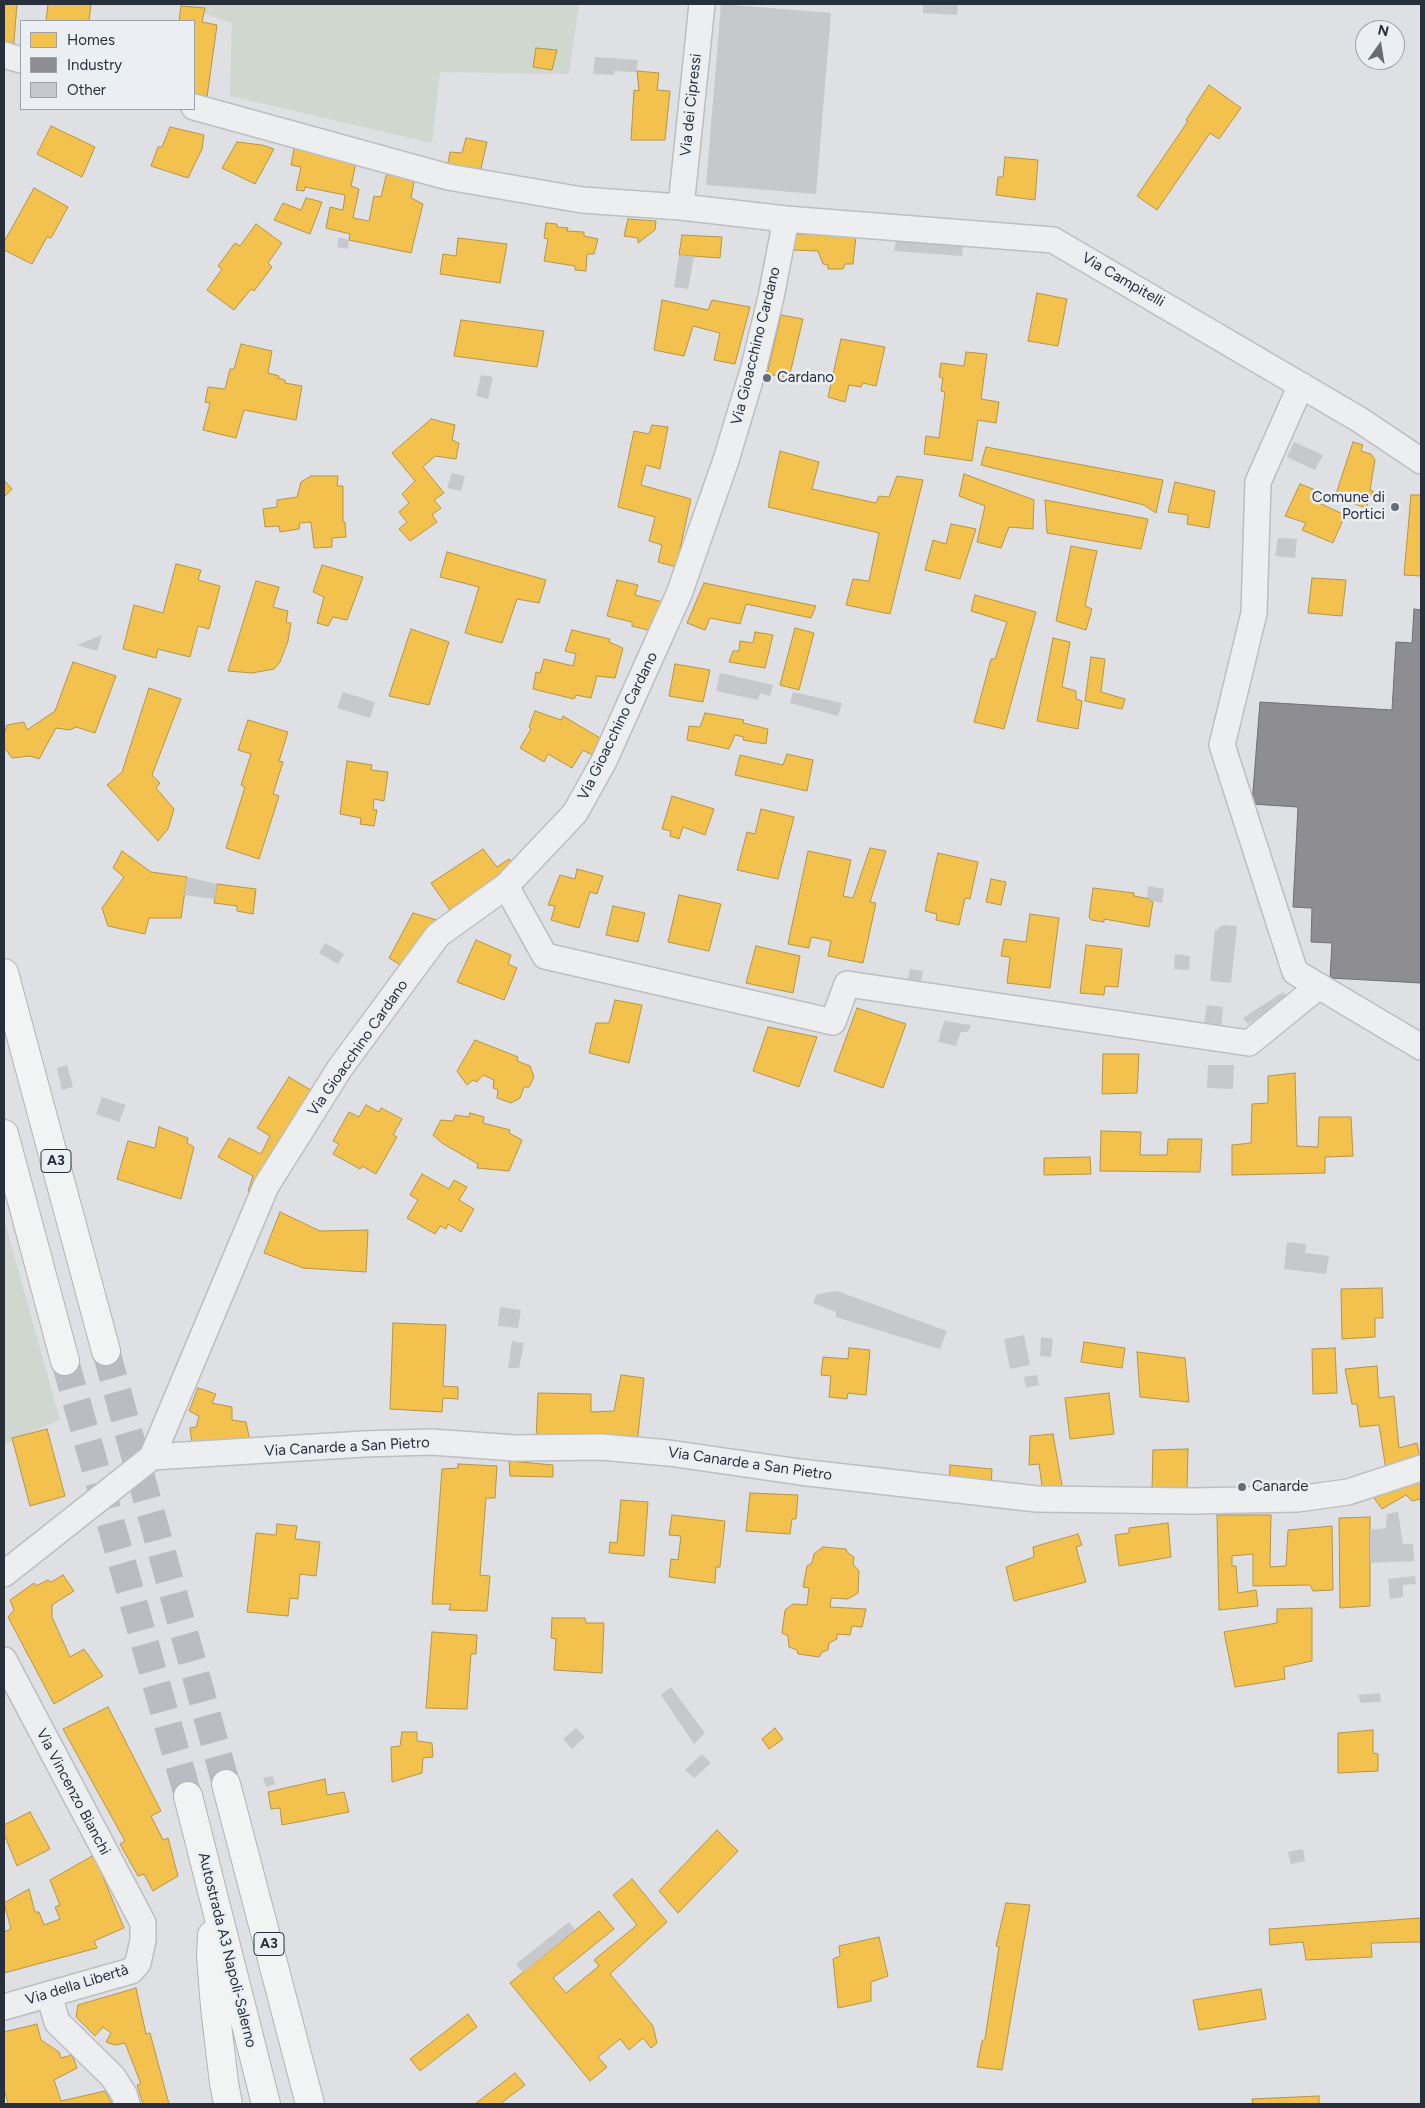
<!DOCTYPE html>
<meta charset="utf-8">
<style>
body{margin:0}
#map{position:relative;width:1425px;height:2108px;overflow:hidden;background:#dee0e3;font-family:Figtree,sans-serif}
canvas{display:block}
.frame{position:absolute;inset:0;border:5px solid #272f3a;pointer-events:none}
.legend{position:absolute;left:20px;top:20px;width:175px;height:90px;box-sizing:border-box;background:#ebeff3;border:1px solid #9da2a9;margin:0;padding:6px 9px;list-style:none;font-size:15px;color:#272f3a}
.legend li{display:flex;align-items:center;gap:10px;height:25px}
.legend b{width:25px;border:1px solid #9da2a9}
.north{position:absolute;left:1355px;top:20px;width:50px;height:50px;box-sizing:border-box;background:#ebeff3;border:1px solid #9da2a9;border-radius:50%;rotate:13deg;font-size:14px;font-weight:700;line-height:20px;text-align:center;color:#272f3a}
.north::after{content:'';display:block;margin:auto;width:18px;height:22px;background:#676d75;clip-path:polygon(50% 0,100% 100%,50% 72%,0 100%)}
</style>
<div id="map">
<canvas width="1425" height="2108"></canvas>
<div class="frame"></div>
<ul class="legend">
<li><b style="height:14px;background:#f2c14e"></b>Homes</li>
<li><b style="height:14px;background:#8d8d92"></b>Industry</li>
<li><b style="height:14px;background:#c6c8cb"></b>Other</li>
</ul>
<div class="north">N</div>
</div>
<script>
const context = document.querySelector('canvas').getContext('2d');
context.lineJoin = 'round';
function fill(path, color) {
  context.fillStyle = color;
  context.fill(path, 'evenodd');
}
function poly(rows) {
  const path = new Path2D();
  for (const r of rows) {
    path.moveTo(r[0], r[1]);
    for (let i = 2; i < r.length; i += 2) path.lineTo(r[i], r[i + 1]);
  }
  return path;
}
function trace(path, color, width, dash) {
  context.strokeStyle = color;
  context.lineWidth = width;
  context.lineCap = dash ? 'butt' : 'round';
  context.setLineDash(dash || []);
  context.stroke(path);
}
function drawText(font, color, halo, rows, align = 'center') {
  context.font = font + ' Figtree,sans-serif';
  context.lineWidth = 5;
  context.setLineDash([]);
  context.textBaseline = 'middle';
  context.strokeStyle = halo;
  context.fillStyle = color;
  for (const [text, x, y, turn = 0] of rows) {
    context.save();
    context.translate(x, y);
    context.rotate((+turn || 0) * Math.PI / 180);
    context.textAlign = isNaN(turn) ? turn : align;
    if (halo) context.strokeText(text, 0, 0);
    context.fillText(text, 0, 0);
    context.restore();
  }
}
fill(poly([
 [178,4,579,4,569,74,440,72,432,143,230,96,232,23],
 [4,1219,60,1420,4,1444]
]), '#cfd7ce');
const homes = poly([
 [4,4,17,4,13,53,4,51,4,4],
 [48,4,91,4,89,21,46,21,48,4],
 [181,6,205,8,202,22,217,25,206,104,194,102,194,21,179,21,181,6],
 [536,48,557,50,552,70,533,67,536,48],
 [637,71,659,73,657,90,670,91,665,140,631,140,634,90,639,91,637,71],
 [1209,85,1241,108,1219,139,1210,133,1157,210,1137,196,1188,121,1186,120,1209,85],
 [51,126,95,147,82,177,37,154,51,126],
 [170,127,204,135,202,149,188,178,151,166,158,147,162,147,170,127],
 [466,138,487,142,479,177,447,168,450,152,462,153,466,138],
 [237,142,262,145,274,149,255,184,222,168,237,142],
 [295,144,356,163,351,186,359,189,353,218,369,221,374,196,381,197,387,172,415,177,411,198,423,204,411,253,349,240,350,234,326,228,330,207,343,210,345,195,305,187,304,191,296,190,301,167,291,165,295,144],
 [1005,157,1038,160,1035,200,996,195,998,177,1003,177,1005,157],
 [34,188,68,207,51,238,47,237,32,264,4,250,4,242,34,188],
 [306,198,322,202,310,234,274,220,283,203,301,210,306,198],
 [628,219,656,221,655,230,638,243,638,238,624,236,628,219],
 [546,223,557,224,557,227,568,228,567,231,584,232,584,236,598,239,594,254,587,254,586,271,575,270,575,266,544,261,548,239,544,238,546,223],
 [256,224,282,243,268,263,272,267,254,291,251,289,234,310,207,290,222,269,218,266,235,243,240,246,256,224],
 [796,234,856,236,853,264,845,264,843,269,828,269,828,265,823,264,818,251,793,250,796,234],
 [682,235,722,237,720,258,679,255,682,235],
 [458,238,507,244,500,283,440,274,443,254,456,256,458,238],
 [1037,293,1067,299,1058,346,1028,341,1037,293],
 [662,300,708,310,712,300,750,307,735,364,714,360,720,333,693,326,684,356,654,350,662,300],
 [781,315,803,319,789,378,767,374,781,315],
 [461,320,544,331,537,367,454,356,461,320],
 [841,339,885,347,876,386,863,383,861,387,849,385,845,402,828,397,841,339],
 [241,344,272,351,268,373,279,376,278,378,285,380,285,383,302,386,296,420,244,410,236,438,203,430,210,403,205,402,208,387,225,389,230,369,234,369,241,344],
 [966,352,987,354,981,399,999,402,996,423,978,420,972,461,924,454,926,436,939,438,945,392,941,391,943,378,939,377,941,363,964,366,966,352],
 [431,419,455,425,452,440,459,443,456,459,435,456,423,467,444,493,434,500,441,508,432,515,437,522,410,541,399,529,407,522,399,512,409,503,402,494,415,481,392,453,431,419],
 [652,425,668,427,660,469,646,465,641,485,691,499,676,567,658,562,662,545,649,541,655,517,618,507,634,431,649,434,652,425],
 [1353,442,1363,445,1361,451,1371,454,1375,460,1370,490,1373,491,1366,508,1335,497,1353,442],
 [986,447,1163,480,1156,513,1144,505,981,465,986,447],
 [780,451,819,462,812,489,876,503,879,496,889,497,897,476,923,480,890,614,846,605,853,579,869,581,879,533,768,507,780,451],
 [964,474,1034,500,1033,529,1009,527,1001,548,977,542,985,506,959,496,964,474],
 [311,476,338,476,337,486,343,486,343,522,345,522,346,537,332,538,332,547,314,548,311,522,300,523,299,529,280,532,279,526,265,527,263,509,277,507,277,500,297,497,301,482,311,476],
 [4,480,12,489,4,497,4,480],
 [1175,482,1215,491,1209,528,1187,524,1188,515,1168,512,1175,482],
 [1300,484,1318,491,1315,501,1345,515,1333,543,1302,530,1306,523,1285,516,1300,484],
 [1411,495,1421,495,1421,576,1404,575,1411,495],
 [1045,500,1148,519,1141,549,1047,533,1045,500],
 [951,524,976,529,960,579,925,570,933,540,946,544,951,524],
 [1071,546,1097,551,1085,606,1092,609,1086,630,1056,621,1071,546],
 [447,552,546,580,539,603,517,599,502,643,465,633,479,587,440,577,447,552],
 [176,564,201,570,198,580,220,586,209,629,198,626,190,657,158,649,156,658,123,649,134,605,163,613,176,564],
 [322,565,363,577,347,620,333,617,328,626,317,623,324,597,313,592,322,565],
 [1312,578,1346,580,1342,616,1308,613,1312,578],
 [617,580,638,585,635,595,667,603,656,632,632,626,632,622,607,616,617,580],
 [256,581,279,587,273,607,288,611,286,622,291,623,288,641,280,662,274,669,252,673,228,671,256,581],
 [704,583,816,606,811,618,746,604,740,624,710,618,705,630,687,623,704,583],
 [975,595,1036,612,1004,729,974,722,991,659,995,659,1007,622,971,611,975,595],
 [795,628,814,633,799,690,780,685,795,628],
 [411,629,449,642,429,705,389,696,411,629],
 [572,630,610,639,609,642,623,648,615,678,597,676,591,698,576,695,574,699,533,689,536,672,540,673,544,659,573,666,576,654,565,651,572,630],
 [755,632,773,635,765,668,729,662,733,651,739,651,740,641,753,643,755,632],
 [1053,638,1070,642,1062,687,1076,691,1076,699,1082,701,1078,729,1037,721,1053,638],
 [1091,657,1105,659,1101,692,1125,699,1122,709,1085,701,1091,657],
 [73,662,116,676,95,733,76,727,70,730,56,728,39,759,30,756,12,758,4,747,4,734,7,725,24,722,27,730,55,711,73,662],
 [675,664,710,670,703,702,669,696,675,664],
 [149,688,181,699,152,775,160,783,156,788,174,809,168,829,158,841,107,785,122,772,149,688],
 [535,711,561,720,563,716,600,738,592,755,583,750,572,768,548,754,544,762,520,748,531,729,529,727,535,711],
 [705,713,744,720,743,723,768,729,766,744,743,740,744,737,735,735,729,749,687,740,689,726,700,727,705,713],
 [248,720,288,732,279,761,283,762,273,794,279,796,259,859,226,848,245,787,241,785,251,754,238,750,248,720],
 [787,754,813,760,807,791,735,775,740,755,783,765,787,754],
 [347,761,372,765,371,770,388,772,384,801,374,799,373,810,377,810,374,826,360,824,361,818,340,814,347,761],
 [672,796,714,809,705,835,683,827,679,839,670,836,671,831,662,829,672,796],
 [761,809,794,817,778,879,737,870,747,832,755,834,761,809],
 [870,848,886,851,870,902,876,903,863,963,828,956,831,941,811,937,809,948,788,944,808,851,851,860,843,896,853,898,870,848],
 [483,849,497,867,509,859,514,864,452,913,431,883,483,849],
 [122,851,151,872,187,877,181,918,149,918,145,934,108,926,102,908,124,877,113,868,122,851],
 [938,853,978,862,970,899,965,898,959,925,936,920,937,914,925,911,938,853],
 [577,869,603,876,597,894,590,892,579,928,551,920,555,906,548,905,560,875,575,879,577,869],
 [991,879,1006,882,1001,905,986,902,991,879],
 [217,884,256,889,253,914,237,911,237,906,214,903,217,884],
 [1093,888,1134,893,1134,896,1150,899,1150,901,1153,902,1149,927,1104,919,1104,922,1091,920,1089,917,1093,888],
 [679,895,721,904,709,951,668,942,679,895],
 [613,906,645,913,638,942,606,935,613,906],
 [413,913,440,921,409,970,389,958,413,913],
 [1030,914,1059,918,1050,988,1007,983,1010,957,1001,956,1004,939,1026,942,1030,914],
 [476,940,511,955,508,964,517,968,504,1000,457,982,476,940],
 [1086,945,1122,949,1118,987,1105,986,1104,995,1080,993,1086,945],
 [756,946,800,956,793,993,746,983,756,946],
 [615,1000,642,1005,629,1063,589,1053,596,1023,609,1023,615,1000],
 [857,1008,906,1024,883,1088,834,1071,857,1008],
 [768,1027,817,1037,799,1087,753,1071,768,1027],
 [475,1040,518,1057,517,1061,530,1066,534,1077,529,1087,524,1087,520,1098,511,1103,497,1098,498,1090,493,1088,494,1080,483,1075,477,1082,473,1080,467,1085,457,1071,475,1040],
 [1103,1054,1139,1054,1137,1093,1102,1094,1103,1054],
 [1295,1073,1297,1146,1318,1147,1319,1117,1351,1117,1353,1156,1325,1157,1325,1173,1232,1175,1232,1145,1251,1143,1252,1104,1268,1103,1268,1076,1295,1073],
 [289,1077,319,1095,256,1195,248,1191,253,1176,218,1157,229,1138,261,1154,270,1136,257,1128,289,1077],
 [366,1105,379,1112,381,1108,402,1119,393,1135,397,1137,376,1174,362,1166,360,1169,333,1154,339,1144,333,1141,349,1112,359,1117,366,1105],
 [470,1113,484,1117,483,1123,510,1130,509,1133,522,1140,509,1171,477,1168,478,1164,442,1143,433,1135,441,1120,453,1121,455,1115,469,1117,470,1113],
 [159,1127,188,1138,187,1143,194,1147,181,1199,117,1179,128,1141,155,1148,159,1127],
 [1101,1131,1141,1132,1140,1155,1167,1155,1168,1139,1202,1139,1200,1172,1100,1171,1101,1131],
 [1090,1157,1091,1174,1044,1175,1044,1158,1090,1157],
 [422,1174,449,1189,454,1180,467,1187,459,1200,474,1209,461,1232,448,1224,446,1229,440,1226,435,1234,407,1218,418,1200,410,1195,422,1174],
 [280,1212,320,1231,368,1230,366,1272,303,1268,264,1253,280,1212],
 [1382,1288,1383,1318,1375,1318,1375,1337,1342,1339,1341,1289,1382,1288],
 [393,1323,446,1325,443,1386,458,1387,458,1399,443,1398,442,1412,390,1409,393,1323],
 [1084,1342,1125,1348,1122,1368,1081,1362,1084,1342],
 [849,1348,870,1350,866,1395,848,1393,847,1399,829,1397,831,1376,821,1375,823,1357,848,1359,849,1348],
 [1335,1348,1337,1393,1313,1394,1312,1349,1335,1348],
 [1137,1352,1185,1358,1189,1402,1140,1397,1137,1352],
 [1377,1366,1379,1398,1394,1396,1399,1448,1417,1443,1420,1458,1386,1470,1379,1425,1360,1427,1357,1404,1352,1404,1345,1369,1377,1366],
 [621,1375,644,1378,637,1445,536,1440,538,1393,591,1394,591,1412,614,1411,621,1375],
 [198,1388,216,1394,212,1403,232,1407,232,1420,246,1422,250,1441,192,1444,190,1428,196,1427,199,1416,189,1411,198,1388],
 [1109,1393,1114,1434,1070,1439,1065,1398,1109,1393],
 [47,1429,65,1496,30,1506,12,1438,47,1429],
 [1053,1434,1063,1491,1043,1493,1039,1464,1029,1465,1030,1436,1053,1434],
 [1188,1449,1187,1490,1152,1490,1153,1450,1188,1449],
 [509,1461,553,1465,553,1477,510,1476,509,1461],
 [458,1464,497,1466,495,1498,486,1498,480,1575,490,1576,487,1611,449,1610,451,1604,432,1604,442,1469,458,1468,458,1464],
 [950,1465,992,1469,991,1487,949,1483,950,1465],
 [1421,1476,1421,1501,1420,1499,1412,1501,1406,1495,1382,1509,1374,1498,1404,1482,1421,1476],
 [750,1493,798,1495,796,1519,792,1519,790,1534,746,1531,750,1493],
 [621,1500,648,1502,644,1556,609,1553,610,1542,617,1543,621,1500],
 [672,1515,725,1521,720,1567,716,1567,715,1583,669,1577,671,1559,678,1560,681,1536,669,1535,672,1515],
 [1217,1515,1271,1515,1270,1567,1286,1566,1288,1530,1332,1526,1333,1590,1313,1591,1310,1585,1253,1586,1253,1554,1232,1556,1232,1566,1236,1566,1238,1593,1256,1590,1258,1606,1219,1610,1217,1515],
 [1370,1517,1370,1606,1340,1608,1339,1518,1370,1517],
 [1168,1523,1171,1557,1119,1566,1115,1535,1129,1533,1129,1528,1168,1523],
 [277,1524,297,1526,295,1539,320,1542,316,1576,300,1574,298,1599,290,1598,288,1616,247,1612,256,1533,276,1535,277,1524],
 [1078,1534,1082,1545,1076,1547,1086,1582,1014,1601,1006,1567,1034,1557,1033,1547,1078,1534],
 [823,1547,846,1549,847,1552,854,1557,853,1564,859,1571,858,1593,848,1599,831,1598,830,1607,866,1609,862,1627,852,1626,850,1635,837,1634,837,1639,829,1643,828,1650,822,1652,819,1657,798,1654,797,1650,789,1647,788,1636,782,1633,785,1610,793,1604,807,1605,809,1588,803,1587,807,1566,812,1563,814,1554,823,1547],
 [63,1575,74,1591,52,1605,52,1617,70,1657,84,1649,103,1676,54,1704,8,1617,14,1610,10,1600,34,1583,36,1586,48,1580,51,1582,63,1575],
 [1312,1608,1312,1661,1284,1667,1285,1679,1235,1687,1224,1632,1277,1623,1277,1609,1312,1608],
 [552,1618,585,1618,586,1623,604,1623,602,1673,554,1670,556,1639,551,1638,552,1618],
 [432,1632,477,1635,476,1654,471,1654,467,1709,426,1708,432,1632],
 [108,1707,161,1811,151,1816,163,1840,168,1838,178,1876,153,1891,144,1874,138,1876,120,1844,125,1841,63,1729,108,1707],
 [775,1728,783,1739,769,1749,762,1739,775,1728],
 [1373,1730,1373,1753,1378,1754,1378,1771,1338,1773,1338,1733,1373,1730],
 [402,1732,417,1732,417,1741,432,1743,433,1757,423,1758,422,1773,392,1782,391,1747,400,1746,402,1732],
 [325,1779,327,1795,344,1792,349,1812,282,1825,280,1808,271,1809,268,1792,325,1779],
 [30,1812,50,1849,17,1866,4,1834,4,1825,30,1812],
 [717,1830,738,1851,678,1913,659,1891,717,1830],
 [94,1855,124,1928,94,1941,97,1948,4,1973,4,1932,11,1929,4,1903,29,1889,35,1912,39,1912,44,1925,60,1919,55,1907,60,1905,50,1880,94,1855],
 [632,1879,667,1922,610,1974,653,2026,657,2043,651,2048,643,2038,629,2050,620,2039,598,2057,607,2067,590,2081,510,1983,599,1911,614,1929,553,1978,566,1993,599,1966,594,1960,637,1925,613,1895,632,1879],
 [1006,1903,1030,1905,1002,2070,977,2067,982,2041,985,2039,999,1947,996,1946,1006,1903],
 [1421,1918,1421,1942,1371,1943,1372,1957,1306,1960,1303,1942,1270,1945,1269,1929,1421,1918],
 [879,1937,888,1976,871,1982,871,2001,838,2008,833,1959,840,1956,839,1946,879,1937],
 [136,1988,146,2034,150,2033,169,2104,143,2104,137,2085,141,2084,125,2043,115,2045,106,2042,111,2033,103,2027,95,2036,76,2017,78,2005,136,1988],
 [1261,1989,1266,2019,1199,2030,1193,2000,1261,1989],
 [468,2014,477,2027,420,2071,410,2059,468,2014],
 [37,2024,41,2040,59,2052,61,2058,72,2055,77,2068,54,2080,61,2101,105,2091,112,2104,8,2104,4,2088,4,2032,37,2024],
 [515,2073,525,2085,500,2104,475,2104,515,2073],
 [1319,2096,1319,2104,1253,2104,1252,2099,1319,2096]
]);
fill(homes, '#f2c14e');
trace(homes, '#b59548', 1);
const industry = poly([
 [1414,609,1421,610,1421,983,1330,978,1332,943,1311,942,1312,908,1293,907,1298,807,1252,804,1260,702,1392,710,1396,642,1412,643,1414,609]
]);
fill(industry, '#8d8d92');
trace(industry, '#6e7178', 1);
fill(poly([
 [721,4,831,13,816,194,706,185],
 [923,4,958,4,957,15,923,13],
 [595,57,638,60,636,72,614,71,614,75,593,74],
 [339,237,349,240,348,249,337,247],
 [896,240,963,245,962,256,894,251],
 [679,255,694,256,688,289,674,287],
 [481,375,493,377,488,399,476,396],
 [1294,442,1323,455,1315,470,1287,457],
 [452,473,465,476,461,491,447,488],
 [1278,538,1297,539,1295,558,1275,556],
 [102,635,97,651,77,645],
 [720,673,773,685,770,696,760,693,758,700,716,691],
 [343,692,375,702,370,718,337,708],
 [793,692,842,703,838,716,790,703],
 [187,877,217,884,215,899,184,895],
 [1148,886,1164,889,1162,903,1150,901,1150,899,1147,898],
 [1223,925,1237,926,1231,983,1210,981,1215,930,1218,930,1218,927,1222,927],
 [325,943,344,954,338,964,319,953],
 [1175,954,1190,956,1189,970,1174,969],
 [910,969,923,971,920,989,906,987],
 [1283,992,1287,998,1248,1024,1243,1018],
 [1207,1005,1223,1007,1221,1027,1204,1025],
 [944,1021,971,1025,968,1032,961,1032,956,1046,938,1042],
 [67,1065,73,1087,62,1090,57,1068],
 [1208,1065,1234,1065,1233,1089,1207,1088],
 [102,1097,126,1105,119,1122,96,1114],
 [1287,1242,1306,1244,1305,1253,1329,1256,1326,1274,1284,1269],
 [837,1291,947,1331,940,1349,836,1317,836,1312,813,1303,817,1294],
 [500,1307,521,1310,518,1328,498,1326],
 [1024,1335,1030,1365,1010,1369,1004,1339],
 [1041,1337,1053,1339,1051,1357,1040,1356],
 [512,1341,524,1343,519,1368,508,1368],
 [1037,1375,1039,1385,1026,1388,1024,1377],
 [1398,1512,1403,1544,1413,1544,1414,1561,1370,1563,1370,1530,1386,1528,1387,1514],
 [1415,1576,1416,1584,1403,1585,1403,1597,1390,1599,1388,1579],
 [671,1687,705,1733,694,1744,661,1695],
 [1380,1693,1381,1702,1361,1703,1358,1695],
 [576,1728,585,1737,572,1749,563,1739],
 [702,1754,711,1763,694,1778,685,1770],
 [273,1776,275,1784,266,1787,263,1778],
 [1303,1849,1305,1861,1291,1864,1288,1852],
 [569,1922,575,1930,523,1973,516,1964]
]), '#c6c8cb');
trace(poly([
 [106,1351,226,1784],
 [65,1361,188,1796]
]), '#b9bdc1', 28, [28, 14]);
const minor = poly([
 [4,55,21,60],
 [194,107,448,177,582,200,681,207,786,219,1053,240,1360,420,1421,461],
 [681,207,702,4],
 [1301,385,1258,482,1254,613,1222,745,1295,972,1421,1047],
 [506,886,545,956,833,1022,847,984,1249,1043,1319,986],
 [152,1457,364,1444,431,1442,515,1448,601,1447,669,1453,800,1472,1037,1499,1192,1501,1297,1499,1348,1492,1421,1468],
 [4,1574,152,1457,266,1186,340,1068,438,935,506,886,575,813,604,761,679,594,726,460,754,367,771,297,786,219],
 [4,1660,143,1923,143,1940,138,1963,131,1971,4,2007],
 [49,1995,57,2022,113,2077,124,2094,127,2104]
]);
const highway = poly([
 [4,973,106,1351],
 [4,1134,65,1361],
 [226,1784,310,2104],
 [188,1796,266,2104],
 [212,1935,211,1957,215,2007,224,2083,228,2104]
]);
trace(minor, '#bcbec1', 28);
trace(highway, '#b0b3b8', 30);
trace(minor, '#edeef0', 25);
trace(highway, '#f2f4f4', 28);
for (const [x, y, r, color] of [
 [767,378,5,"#676d75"],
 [1395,507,5,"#676d75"],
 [1242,1487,5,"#676d75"]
]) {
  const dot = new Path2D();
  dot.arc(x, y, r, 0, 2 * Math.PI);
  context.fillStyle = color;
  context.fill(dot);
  trace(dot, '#ebeff3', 2);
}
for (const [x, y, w] of [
 [56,1161,30],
 [269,1944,30]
]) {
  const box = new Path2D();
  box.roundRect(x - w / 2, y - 11.5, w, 23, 4);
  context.fillStyle = '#ebeff3';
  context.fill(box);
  trace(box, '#272f3a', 1);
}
drawText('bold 14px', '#272f3a', null, [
 ["A3",56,1161],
 ["A3",269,1944]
]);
drawText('15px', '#272f3a', '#ebeff3', [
 ["Via dei Cipressi",691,105,-84],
 ["Via Campitelli",1123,280,30],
 ["Via Gioacchino Cardano",756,346,-76],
 ["Via Gioacchino Cardano",618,726,-64],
 ["Via Gioacchino Cardano",358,1048,-55],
 ["Via Canarde a San Pietro",347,1447,-3],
 ["Via Canarde a San Pietro",750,1464,8],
 ["Via Vincenzo Bianchi",73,1792,62],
 ["Autostrada A3 Napoli-Salerno",227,1950,76],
 ["Via della Libertà",77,1985,-17]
]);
drawText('15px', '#272f3a', '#ebeff3', [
 ["Cardano",777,378],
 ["Comune di",1385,498,"right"],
 ["Portici",1385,515,"right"],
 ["Canarde",1252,1487]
], 'left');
</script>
